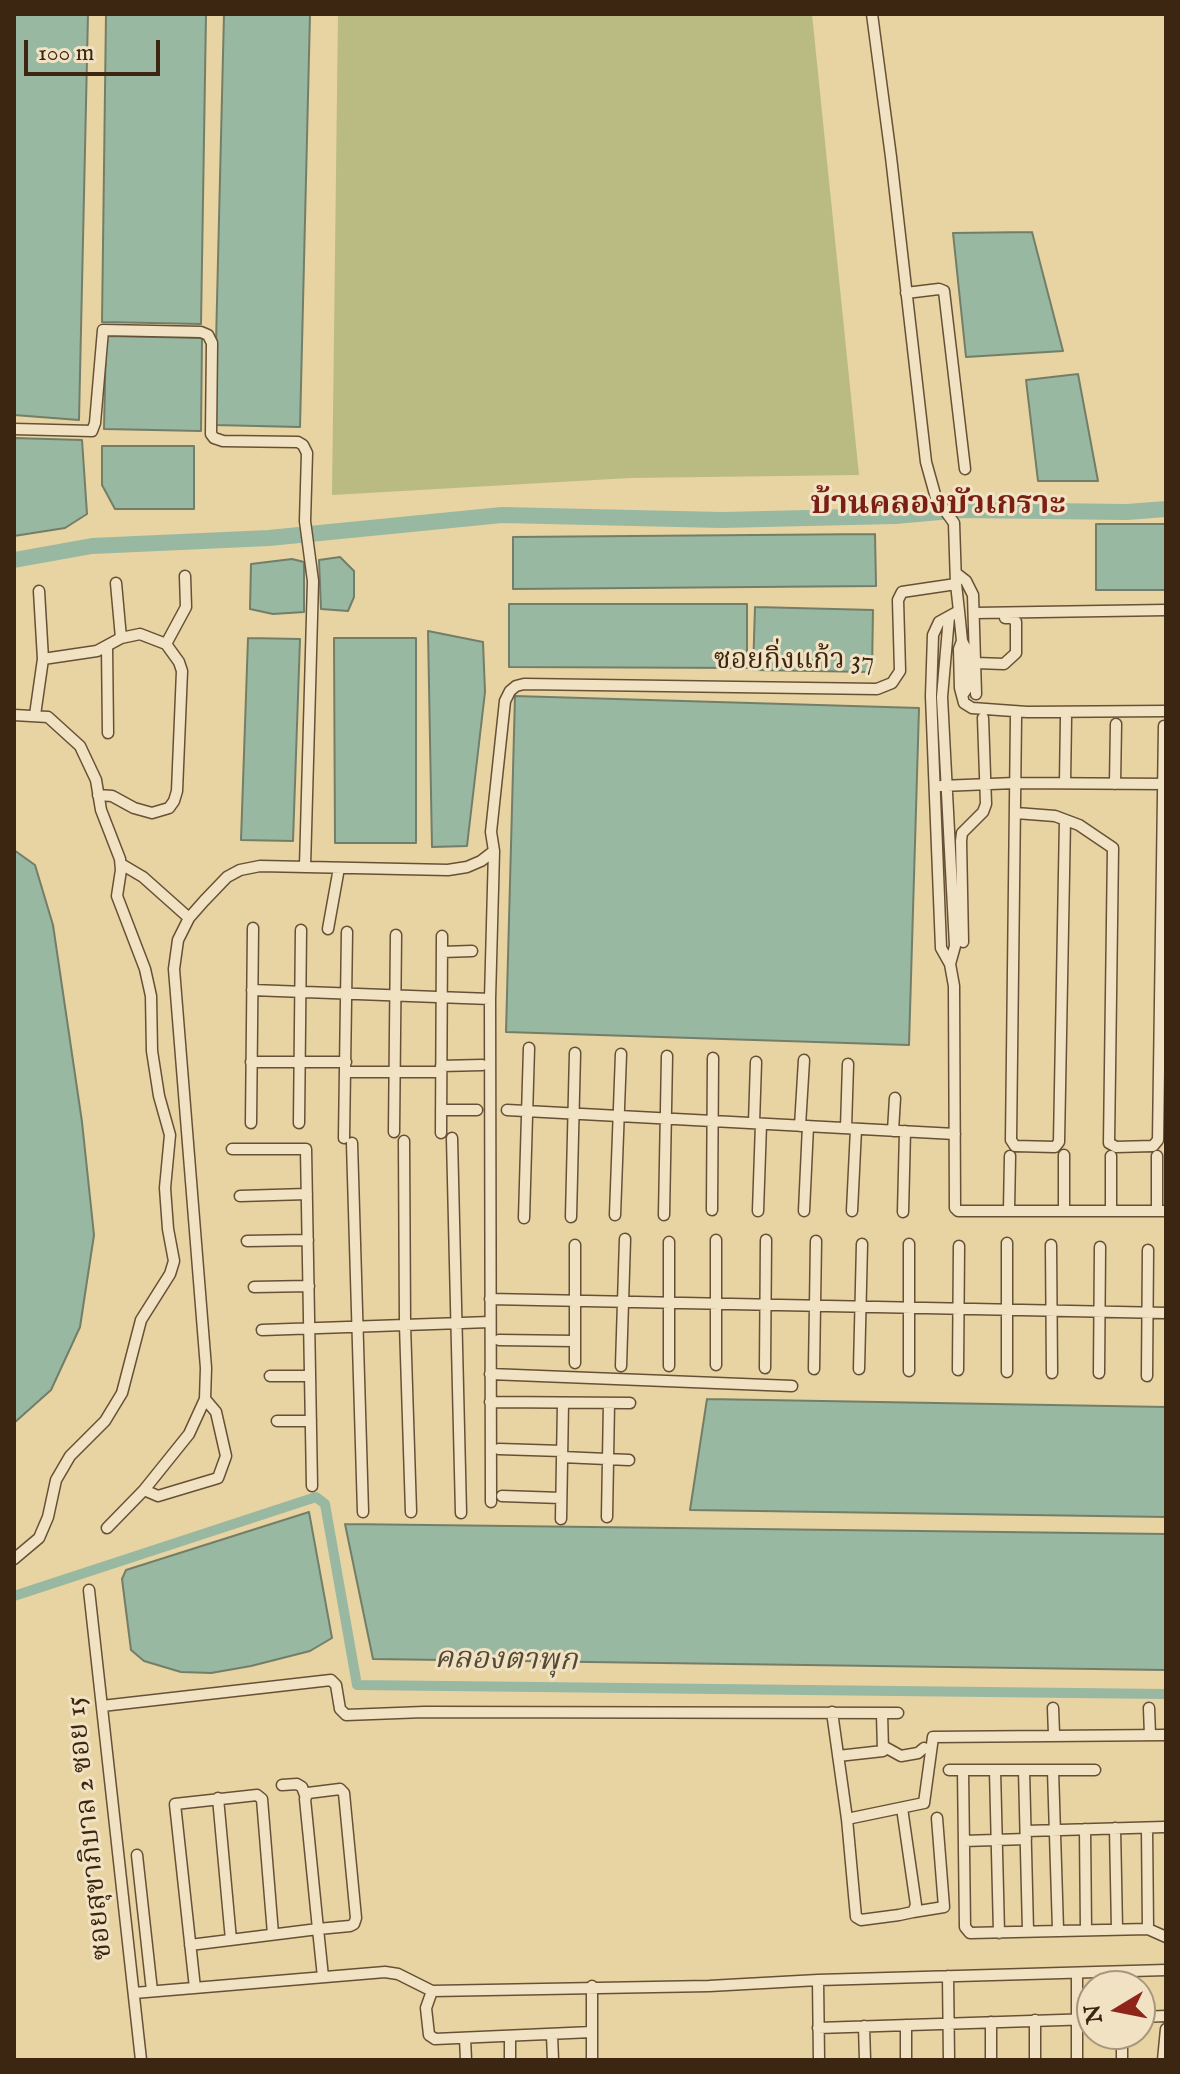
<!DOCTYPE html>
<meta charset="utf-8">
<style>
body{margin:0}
#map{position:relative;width:1180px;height:2074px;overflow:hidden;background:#e8d3a2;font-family:"IM FELL English",serif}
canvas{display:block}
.frame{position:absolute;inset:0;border:16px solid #3c2612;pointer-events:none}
.north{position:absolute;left:1076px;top:1970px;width:80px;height:80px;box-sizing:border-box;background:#f0e2c3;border:2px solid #a8977c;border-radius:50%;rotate:260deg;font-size:22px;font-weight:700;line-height:32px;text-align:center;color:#3c2612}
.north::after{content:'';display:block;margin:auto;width:28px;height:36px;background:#8f2418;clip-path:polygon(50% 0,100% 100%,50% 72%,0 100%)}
.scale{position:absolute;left:24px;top:40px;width:136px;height:36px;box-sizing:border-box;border:4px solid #3c2612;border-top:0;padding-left:10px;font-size:24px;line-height:28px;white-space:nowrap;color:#3c2612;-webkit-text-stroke:6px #f0e2c3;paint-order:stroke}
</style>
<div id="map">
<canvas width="1180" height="2074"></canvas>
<div class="frame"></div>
<div class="north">N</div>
<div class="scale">100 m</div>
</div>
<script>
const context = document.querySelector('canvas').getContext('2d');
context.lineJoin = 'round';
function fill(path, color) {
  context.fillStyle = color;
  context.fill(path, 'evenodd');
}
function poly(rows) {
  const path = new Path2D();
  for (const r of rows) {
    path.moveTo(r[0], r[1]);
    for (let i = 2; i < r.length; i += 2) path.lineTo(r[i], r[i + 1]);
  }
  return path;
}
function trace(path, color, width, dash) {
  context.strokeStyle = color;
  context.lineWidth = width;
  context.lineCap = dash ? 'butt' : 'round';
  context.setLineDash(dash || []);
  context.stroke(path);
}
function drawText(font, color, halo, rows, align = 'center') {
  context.font = font + ' "IM FELL English","Noto Serif Thai",serif';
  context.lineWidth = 6;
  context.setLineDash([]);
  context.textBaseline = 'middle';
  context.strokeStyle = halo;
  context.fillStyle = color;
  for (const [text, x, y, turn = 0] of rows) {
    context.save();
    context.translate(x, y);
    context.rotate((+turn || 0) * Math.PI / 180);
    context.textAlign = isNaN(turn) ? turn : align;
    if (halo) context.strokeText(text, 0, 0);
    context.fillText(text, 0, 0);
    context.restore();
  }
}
fill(poly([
 [338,14,812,14,859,475,630,478,332,495]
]), '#b9bb83');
const water = poly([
 [14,14,88,14,79,420,14,415,14,14],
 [106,14,206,14,201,324,102,322,106,14],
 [224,14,310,14,300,427,214,425,224,14],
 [1032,232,1063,351,966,357,953,233,1032,232],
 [106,336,202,338,201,431,104,429,106,336],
 [1078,374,1098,481,1038,481,1026,380,1078,374],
 [14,438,82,440,87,514,65,528,14,536,14,438],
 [102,446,194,446,194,509,115,509,102,485,102,446],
 [1096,524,1166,524,1166,590,1096,590,1096,524],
 [875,534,876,586,513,589,513,537,875,534],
 [340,557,354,571,354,597,348,611,321,609,319,560,340,557],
 [292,559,304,562,304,612,273,614,250,609,251,564,292,559],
 [509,604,747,604,747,668,509,667,509,604],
 [755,607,873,610,872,672,753,670,755,607],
 [428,631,483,642,485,692,467,846,432,847,428,631],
 [248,638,300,639,293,841,241,840,248,638],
 [334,638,416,638,416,843,335,843,334,638],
 [515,696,919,708,909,1045,506,1032,515,696],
 [14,850,35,865,53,925,82,1122,94,1235,80,1327,51,1390,14,1423,14,850],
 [707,1399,1166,1407,1166,1517,690,1510,707,1399],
 [309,1512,332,1638,310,1651,251,1666,211,1673,181,1672,144,1661,131,1650,122,1579,126,1570,309,1512],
 [345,1524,1166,1534,1166,1670,373,1659,345,1524]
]);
fill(water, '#98b8a2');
trace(water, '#737e68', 2);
trace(poly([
 [14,1596,316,1497,325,1504,357,1685,1166,1694]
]), '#98b8a2', 10);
trace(poly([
 [14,560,92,546,269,538,502,515,722,520,895,516,962,510,1127,512,1166,509]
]), '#98b8a2', 16);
const minor = poly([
 [906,293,939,289,944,291,965,469],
 [14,429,92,431,95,423,103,330,201,332,208,335,212,343,211,434,214,438,223,441,298,442,303,445,307,453,305,521,313,581,305,867],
 [957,574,966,581,973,595,976,694],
 [116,583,121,638],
 [956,584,959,611,939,622,933,635,931,696,941,948,950,964,954,986,955,1208,958,1211,1166,1211],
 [959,611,962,641,959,649,960,688,964,703,972,708,1027,712,1166,711],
 [975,613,1166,610],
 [949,617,942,697,955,946,950,964],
 [962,641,967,651,968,687,963,694],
 [166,644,186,607,185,576],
 [107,646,108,733],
 [43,659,97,651,121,638,140,634,166,644,179,662,182,671,177,791,174,801,169,808,152,813,134,808,112,796,98,795],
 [976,663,1004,664,1016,653,1016,622,1012,618,1005,618],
 [14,715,48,717,80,746,96,780,101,810,120,859,121,870,117,896,145,969,151,996,152,1051,159,1096,170,1135,165,1188,168,1229,174,1261,170,1274,141,1320,122,1393,105,1421,70,1456,56,1480,48,1517,39,1538,14,1559],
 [35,715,43,659,39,591],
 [1016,717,1011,1140,1015,1146,1055,1147,1059,1142,1065,820],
 [1065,783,1066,718],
 [1115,784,1116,724],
 [941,786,1015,783,1166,784],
 [1016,813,1055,816,1079,825,1113,848,1109,1143,1116,1147,1153,1146,1158,1140,1164,726],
 [121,864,143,877,189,918],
 [328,929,339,868],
 [963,942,961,841,962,833,983,812,986,804,983,718],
 [442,952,472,951],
 [252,990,490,999],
 [251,1062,346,1062],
 [441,1066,482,1065],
 [345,1072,441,1072],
 [441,1110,477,1110],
 [507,1110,955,1134],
 [251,1123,253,928],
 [299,1123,301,930],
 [754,1123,756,1062],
 [800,1126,804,1060],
 [846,1128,848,1064],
 [893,1131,895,1098],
 [394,1132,396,935],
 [441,1133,442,936],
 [344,1138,347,932],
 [452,1138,461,1513],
 [404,1141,405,1325,411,1512],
 [352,1143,363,1512],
 [232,1149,306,1149,312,1486],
 [1064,1155,1064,1209],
 [1157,1156,1157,1211],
 [240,1196,307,1194],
 [712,1210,713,1058],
 [1009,1210,1010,1156],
 [1111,1210,1111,1156],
 [758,1211,761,1124],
 [804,1211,808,1126],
 [852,1211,856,1129],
 [903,1212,905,1131],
 [615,1215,621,1054],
 [664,1215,667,1056],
 [571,1217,575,1053],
 [524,1218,529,1048],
 [247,1241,308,1240],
 [909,1244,909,1371],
 [1051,1245,1052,1373],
 [254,1287,309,1286],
 [490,1299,1166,1313],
 [262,1330,490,1322],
 [499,1340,574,1341],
 [575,1363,575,1245],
 [716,1365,716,1240],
 [621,1366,625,1239],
 [669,1366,669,1242],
 [765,1368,766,1240],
 [814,1369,816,1241],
 [859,1369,862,1244],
 [958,1370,959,1246],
 [1007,1372,1007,1243],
 [1099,1373,1100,1247],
 [490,1374,792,1386],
 [270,1376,310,1376],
 [1147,1376,1148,1250],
 [490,1402,630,1403],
 [277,1421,311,1421],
 [499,1449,562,1451],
 [562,1457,629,1460],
 [144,1490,158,1496,218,1478,226,1456,216,1412,205,1399],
 [502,1496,561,1498],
 [491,1502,490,999,494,851],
 [607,1517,609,1403],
 [561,1519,563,1403],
 [107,1528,144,1490,189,1434,205,1399,206,1368,174,969,178,940,189,918,204,901,227,877,240,870,260,866,448,870,467,867,481,861,494,851,491,832,505,701,510,691,516,686,524,684,877,689,892,683,900,671,898,600,902,592,956,584,954,523,936,498,926,462,891,157,872,14],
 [89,1590,141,2060],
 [102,1706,331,1680,336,1685,340,1709,346,1715,424,1712,898,1713],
 [1053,1708,1054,1734],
 [1149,1708,1150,1735],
 [832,1712,847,1819,924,1803,933,1737,1166,1735],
 [883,1746,901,1756,918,1753,924,1748],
 [838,1756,883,1751,882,1713],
 [949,1770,1095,1770],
 [963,1770,965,1927,970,1933,1148,1929,1166,1937],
 [995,1770,999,1933],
 [1024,1770,1028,1931],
 [1053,1770,1058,1930],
 [282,1785,297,1784,302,1787,305,1795],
 [218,1798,231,1940],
 [847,1819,856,1917,861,1920,899,1915,913,1912,916,1905,902,1808],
 [1115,1828,1117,1929],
 [1147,1828,1148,1929],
 [1085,1829,1086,1930],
 [1026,1831,1164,1827],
 [964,1841,1026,1839],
 [137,1855,152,1991],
 [913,1912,944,1907,937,1818],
 [190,1945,318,1929,350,1926,354,1924,356,1918,344,1793,340,1789,308,1793,305,1799,318,1929,323,1977],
 [1077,1973,1077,2060],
 [948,1976,949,2060],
 [818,1980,819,2060],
 [592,1986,592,2060],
 [195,1988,175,1804,257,1795,262,1799,273,1934],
 [432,1991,426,2008,429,2035,435,2039,592,2032],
 [134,1993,385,1972,398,1974,432,1991,709,1986,818,1980,1166,1970],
 [1140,2017,1166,2016],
 [906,2025,906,2060],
 [864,2026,865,2060],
 [818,2028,1092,2019],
 [552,2035,553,2060],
 [510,2036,510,2060],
 [465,2038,466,2060],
 [991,2060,991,2022],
 [1035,2060,1035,2020],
 [1122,2060,1122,2034],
 [1163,2060,1166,2029]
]);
trace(minor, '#675136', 13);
trace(minor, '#f0e2c3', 10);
drawText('28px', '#3c2612', '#f0e2c3', [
 ["ซอยกิ่งแก้ว 37",794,662],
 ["ซอยสุขาภิบาล 2 ซอย 15",91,1828,-96]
]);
drawText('italic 30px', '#534a36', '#f0e2c3', [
 ["คลองตาพุก",506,1662,1]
]);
drawText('bold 32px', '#7a1f14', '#f0e2c3', [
 ["บ้านคลองบัวเกราะ",938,506]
]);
</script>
